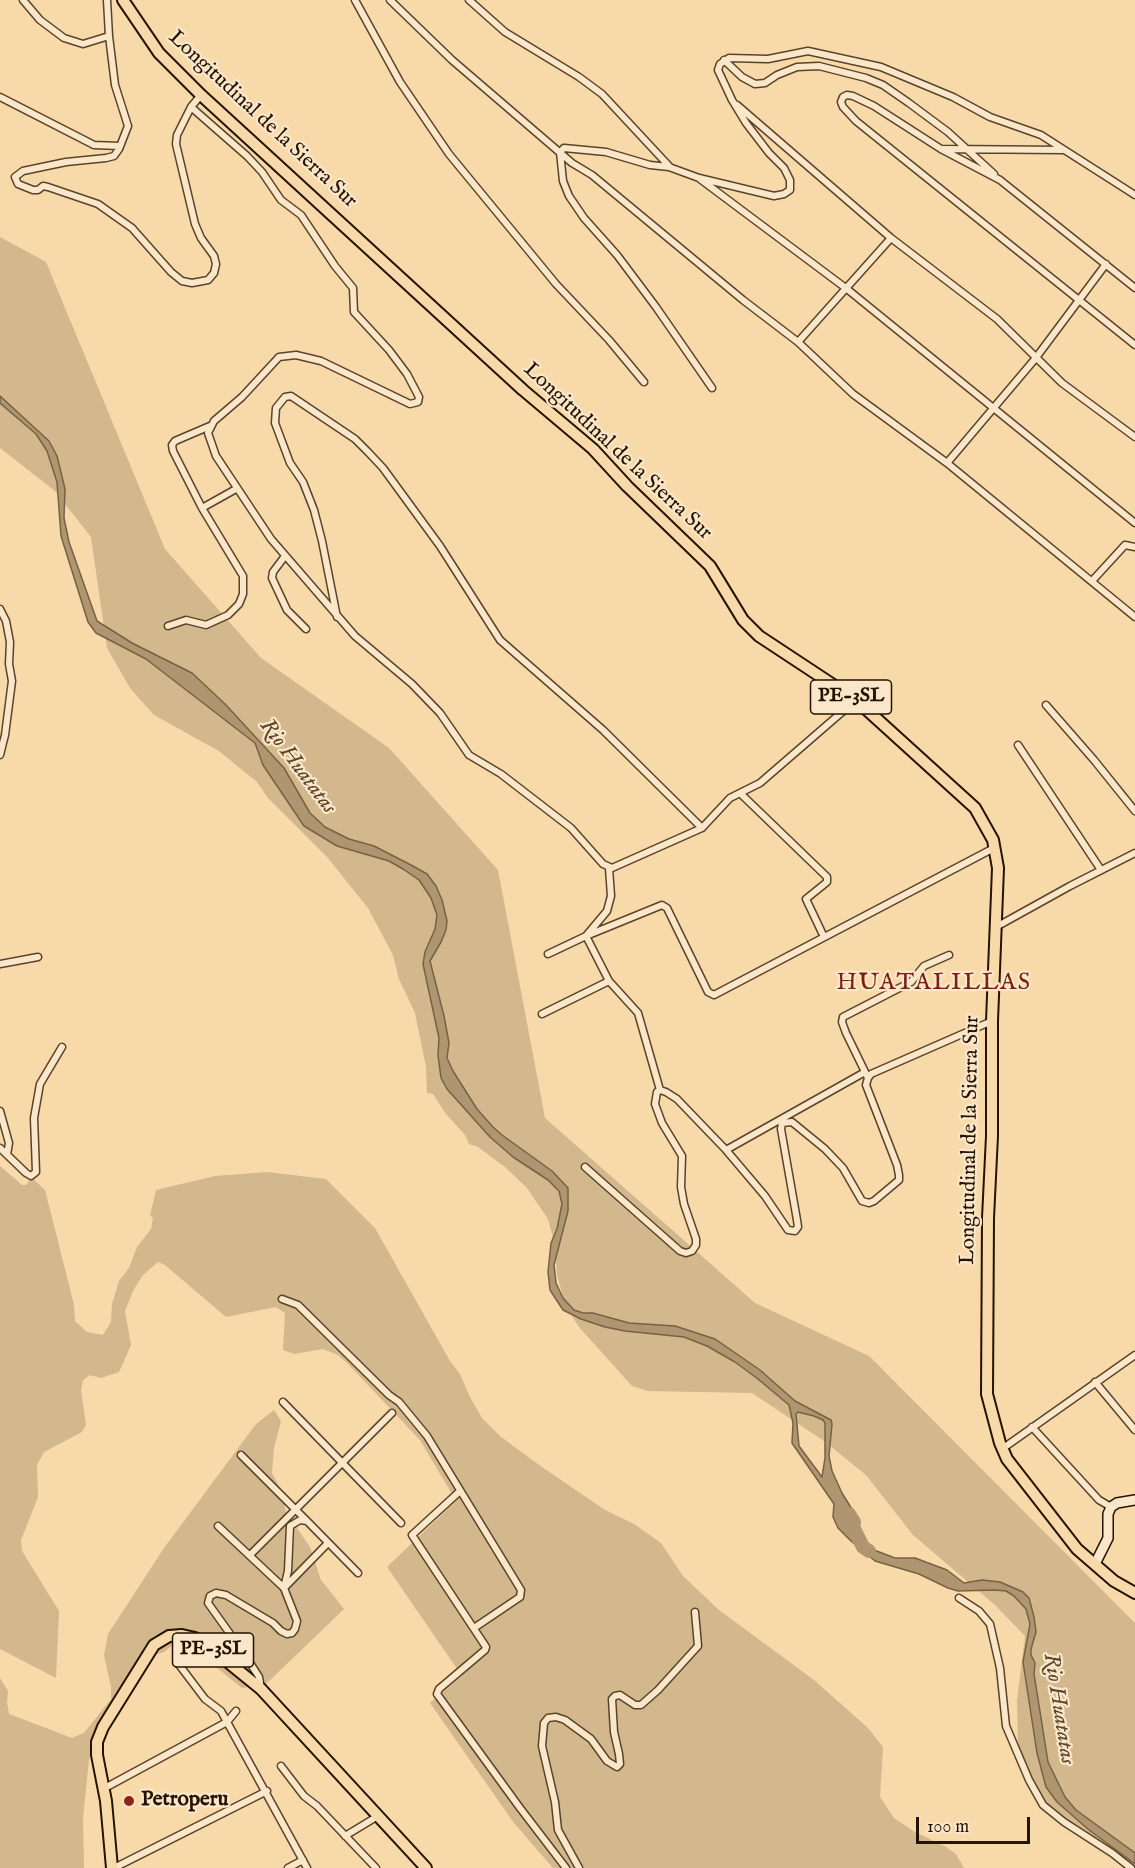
<!DOCTYPE html>
<style>
body{margin:0}
#map{position:relative;width:1135px;height:1868px;overflow:hidden;background:#f7d9aa;font-family:"IM FELL English",serif}
canvas{display:block}
.scale{position:absolute;left:916px;top:1817px;width:114px;height:27px;box-sizing:border-box;border:3px solid #241300;border-top:0;padding-left:8px;font-size:18px;line-height:21px;white-space:nowrap;color:#241300;-webkit-text-stroke:4px #fae6c8;paint-order:stroke}
</style>
<div id="map">
<canvas width="1135" height="1868"></canvas>
<div class="scale">100 m</div>
</div>
<script>
const context = document.querySelector('canvas').getContext('2d');
context.lineJoin = 'round';
function fill(path, color) {
  context.fillStyle = color;
  context.fill(path, 'evenodd');
}
function poly(rows) {
  const path = new Path2D();
  for (const r of rows) {
    path.moveTo(r[0], r[1]);
    for (let i = 2; i < r.length; i += 2) path.lineTo(r[i], r[i + 1]);
  }
  return path;
}
function trace(path, color, width, dash) {
  context.strokeStyle = color;
  context.lineWidth = width;
  context.lineCap = dash ? 'butt' : 'round';
  context.setLineDash(dash || []);
  context.stroke(path);
}
function drawText(font, color, halo, rows, align = 'center') {
  context.font = font + ' "IM FELL English",serif';
  context.lineWidth = 4.5;
  context.setLineDash([]);
  context.textBaseline = 'middle';
  context.strokeStyle = halo;
  context.fillStyle = color;
  for (const [text, x, y, turn = 0] of rows) {
    context.save();
    context.translate(x, y);
    context.rotate((+turn || 0) * Math.PI / 180);
    context.textAlign = isNaN(turn) ? turn : align;
    if (halo) context.strokeText(text, 0, 0);
    context.fillText(text, 0, 0);
    context.restore();
  }
}
fill(poly([
 [0,237,46,262,165,549,261,658,389,748,498,870,545,1118,755,1303,869,1356,1135,1623,1135,1868,1128,1868,1048,1807,1030,1776,1018,1743,1017,1700,1025,1636,995,1605,913,1535,866,1475,824,1441,752,1393,648,1391,632,1386,579,1327,565,1305,557,1275,555,1245,548,1219,527,1188,505,1167,478,1147,469,1144,465,1135,446,1114,433,1094,427,1093,426,1067,415,1013,399,979,393,955,368,908,327,857,268,798,257,782,219,751,154,715,130,688,107,648,91,537,55,491,0,448],
 [0,1166,22,1185,26,1185,28,1183,30,1176,45,1190,74,1305,75,1321,87,1332,103,1335,111,1322,112,1304,119,1281,129,1268,137,1247,151,1229,153,1218,150,1215,156,1190,215,1176,267,1172,326,1179,375,1228,450,1361,460,1374,470,1397,482,1418,501,1437,542,1467,605,1510,634,1524,661,1543,683,1576,719,1610,814,1680,868,1728,883,1747,880,1797,894,1818,915,1832,946,1847,956,1854,964,1868,553,1868,514,1823,430,1703,462,1676,387,1567,456,1501,420,1440,347,1363,338,1355,323,1349,294,1354,283,1350,285,1313,276,1307,226,1317,165,1265,158,1262,143,1275,134,1289,125,1311,131,1345,119,1372,101,1378,90,1375,83,1380,81,1390,86,1425,82,1432,44,1452,37,1465,38,1497,21,1540,22,1551,59,1611,56,1678,0,1649],
 [274,1410,281,1421,274,1448,272,1473,281,1490,286,1512,310,1547,321,1580,344,1609,266,1684,242,1688,196,1651,174,1644,164,1652,141,1659,94,1737,89,1760,83,1818,84,1868,0,1868,0,1678,8,1691,7,1702,9,1714,72,1738,84,1733,111,1699,111,1687,104,1655,108,1634,164,1548,256,1424]
]), '#d3b78d');
const water = poly([
 [0,396,49,441,57,456,65,489,64,518,69,542,97,621,132,643,192,673,225,704,284,768,310,813,325,827,349,839,374,846,411,865,427,874,436,886,442,900,447,921,446,930,441,942,430,961,444,1016,449,1043,447,1058,453,1071,477,1109,493,1127,502,1135,552,1171,568,1188,568,1211,554,1265,556,1283,563,1298,574,1310,583,1313,593,1313,629,1323,675,1326,715,1339,760,1370,795,1401,831,1420,832,1424,829,1456,832,1471,842,1493,858,1519,859,1525,853,1531,861,1541,874,1550,895,1558,915,1558,947,1570,964,1583,982,1580,1000,1582,1023,1592,1029,1598,1034,1617,1036,1632,1031,1649,1031,1655,1035,1663,1034,1674,1048,1762,1065,1797,1076,1810,1135,1853,1135,1864,1089,1830,1057,1802,1046,1787,1037,1753,1023,1662,1030,1624,1026,1609,1014,1596,1006,1591,995,1590,958,1591,948,1588,919,1574,875,1561,851,1541,838,1528,833,1517,834,1504,792,1443,793,1423,789,1405,758,1379,735,1362,707,1346,684,1337,625,1331,605,1327,581,1319,563,1310,550,1290,548,1272,551,1243,557,1229,562,1204,559,1191,548,1180,513,1157,490,1137,447,1089,441,1078,438,1055,439,1038,423,964,425,952,435,929,437,915,431,898,419,880,403,869,389,861,337,846,304,826,263,765,255,743,146,659,96,633,88,622,61,536,57,482,47,451,36,434,0,403,0,396],
 [798,1412,814,1416,823,1420,825,1423,825,1458,822,1477,799,1446,796,1414,798,1412]
]);
fill(water, '#af9670');
trace(water, '#776243', 1.5);
trace(poly([
 [849,1514,854,1522,853,1527,863,1547,869,1551]
]), '#af9670', 14);
const minor = poly([
 [23,0,40,20,64,38,83,44,109,36],
 [107,0,109,36,115,85,128,126,119,149,114,156,106,158,66,162,23,171,15,177,18,184,33,190,38,190,43,186,48,187,98,204,132,228,171,272,182,281,192,283,208,280,214,273,216,264,214,256,201,238,195,224,176,144,177,135,191,107,201,95],
 [355,0,400,82,449,154,556,284,609,340,644,382],
 [390,0,452,60,572,163,592,175,743,300,798,342,853,394,947,463,1135,617],
 [469,0,505,32,579,77,602,94,669,166],
 [724,60,742,77,755,84,765,83,777,75,797,67,819,66,866,78,883,85,909,103,948,132,994,174],
 [0,97,94,145,119,146],
 [737,105,891,238,997,319,1062,383,1135,437],
 [191,107,247,156,262,172,281,200,301,215,335,266,353,288,354,312,389,350,407,374,419,397,418,402,410,404,321,361,296,355,279,357,242,397,214,421,208,433,216,456,271,539,355,636,412,684,440,713,469,755,501,774,571,828,603,864,612,868,702,828],
 [942,149,1064,150],
 [560,152,564,148,606,152,650,165,669,167,699,178,774,196,784,194,790,190,790,180,784,168,769,153,746,123,732,100,718,70,720,64,729,58,768,59,808,51,881,67,953,97,990,117,1041,135,1135,195],
 [560,152,563,181,569,196,584,218,617,255,656,307,712,388],
 [700,179,847,289,1135,523],
 [1135,288,1000,180,941,149,874,106,853,96,847,95,843,97,841,102,843,107,856,121,1135,345],
 [798,342,891,238],
 [947,463,1035,359,1106,264],
 [202,508,236,489],
 [285,556,273,572,272,578,287,610,306,629],
 [1092,581,1125,545,1135,547],
 [0,609,6,621,10,642,9,664,12,681,5,735,0,755],
 [337,617,322,541,314,510,303,482,290,463,275,423,276,408,285,397,291,396,355,439,368,452,383,468,440,546,500,640,603,730,702,828,730,798,760,783,856,700],
 [168,626,186,620,206,625,228,615,239,604,243,594,243,576,202,508,173,451,172,445,175,441,210,426],
 [1046,705,1094,760,1135,811],
 [1018,745,1101,870],
 [741,794,827,877,827,882,806,899,824,937],
 [609,868,611,896,607,911,586,936,609,981,638,1013,660,1090],
 [996,927,1070,886,1135,853],
 [548,954,586,936,662,905,667,908,708,992,714,995,994,848],
 [0,964,38,957],
 [542,1014,609,981],
 [868,1078,846,1033,842,1022,843,1017,911,982,924,966,949,955],
 [0,1111,9,1143,7,1155],
 [0,1148,26,1173,31,1176,36,1172,34,1118,40,1084,62,1047],
 [726,1150,865,1072],
 [585,1167,680,1251,686,1253,692,1251,696,1245,696,1239,684,1204,681,1187,682,1156,662,1123,655,1104,657,1092,660,1090,666,1092,677,1099,726,1150,765,1196,788,1230,795,1231,798,1227,797,1220,781,1129,782,1123,792,1122,825,1149,843,1168,862,1201,869,1203,874,1201,899,1180,899,1175,897,1165,866,1085,868,1078,871,1074,992,1021],
 [282,1299,298,1305,389,1395,399,1402,427,1436,521,1590,520,1597,474,1628],
 [1095,1382,1135,1430],
 [283,1402,401,1523],
 [1032,1427,1099,1500,1111,1507],
 [1002,1449,1135,1355],
 [241,1455,306,1520],
 [459,1492,412,1535,486,1647,485,1650,439,1689,437,1694,520,1808,566,1868],
 [218,1526,284,1588,328,1543],
 [250,1555,392,1413],
 [959,1598,979,1611,990,1624,1000,1668,1006,1726,1029,1780,1043,1805,1064,1822,1112,1853,1131,1868],
 [177,1662,205,1699,221,1711,307,1868],
 [261,1689,259,1677,243,1652,208,1603,210,1596,216,1593,226,1595,273,1623,281,1631,287,1634,292,1633,295,1629,297,1621,284,1588,288,1571,290,1526,300,1520,307,1521,358,1573],
 [281,1766,304,1796,317,1806,376,1868],
 [103,1789,227,1722,236,1711],
 [345,1836,378,1816],
 [114,1868,267,1791],
 [288,1868,303,1860],
 [579,1868,558,1830,555,1802,542,1746,544,1723,548,1718,556,1717,565,1720,591,1739,607,1761,617,1767,620,1764,619,1754,614,1732,612,1699,615,1696,620,1695,635,1705,641,1705,658,1690,698,1646,695,1612]
]);
const secondary = poly([
 [1095,1564,1108,1538,1108,1514,1111,1507,1117,1503,1135,1500]
]);
const primary = poly([
 [123,0,159,53,201,95,523,390,593,449,627,486,710,566,743,620,759,636,856,700,975,808,993,840,998,868,992,1021,992,1136,988,1218,987,1394,1000,1443,1007,1459,1077,1549,1114,1581,1135,1593],
 [112,1868,106,1801,97,1755,97,1742,103,1727,154,1645,169,1636,182,1635,195,1638,207,1645,261,1689,426,1868]
]);
trace(minor, '#59442a', 9);
trace(secondary, '#241300', 12);
trace(primary, '#241300', 14);
trace(minor, '#fae6c8', 6);
trace(secondary, '#fae6c8', 9);
trace(primary, '#f7d9aa', 10);
for (const [x, y, r, color] of [
 [129,1801,6,"#8f2418"]
]) {
  const dot = new Path2D();
  dot.arc(x, y, r, 0, 2 * Math.PI);
  context.fillStyle = color;
  context.fill(dot);
  trace(dot, '#fae6c8', 2);
}
for (const [x, y, w] of [
 [851,697,81],
 [213,1650,81]
]) {
  const box = new Path2D();
  box.roundRect(x - w / 2, y - 17, w, 34, 4.5);
  context.fillStyle = '#fae6c8';
  context.fill(box);
  trace(box, '#241300', 1.5);
}
drawText('bold 20px', '#241300', null, [
 ["PE-3SL",851,697],
 ["PE-3SL",213,1650]
]);
drawText('21px', '#241300', '#fae6c8', [
 ["Longitudinal de la Sierra Sur",262,120,43],
 ["Longitudinal de la Sierra Sur",617,452,43],
 ["Longitudinal de la Sierra Sur",971,1140,-89]
]);
drawText('bold 21px', '#241300', '#fae6c8', [
 ["Petroperu",141,1801]
], 'left');
drawText('italic 22px', '#5c472d', '#fae6c8', [
 ["Rio Huatatas",297,767,53],
 ["Rio Huatatas",1058,1709,81]
]);
context.letterSpacing = '1.5px';
drawText('24px', '#7a1f14', '#fae6c8', [
 ["HUATALILLAS",934,984]
]);
context.letterSpacing = '0px';
</script>
